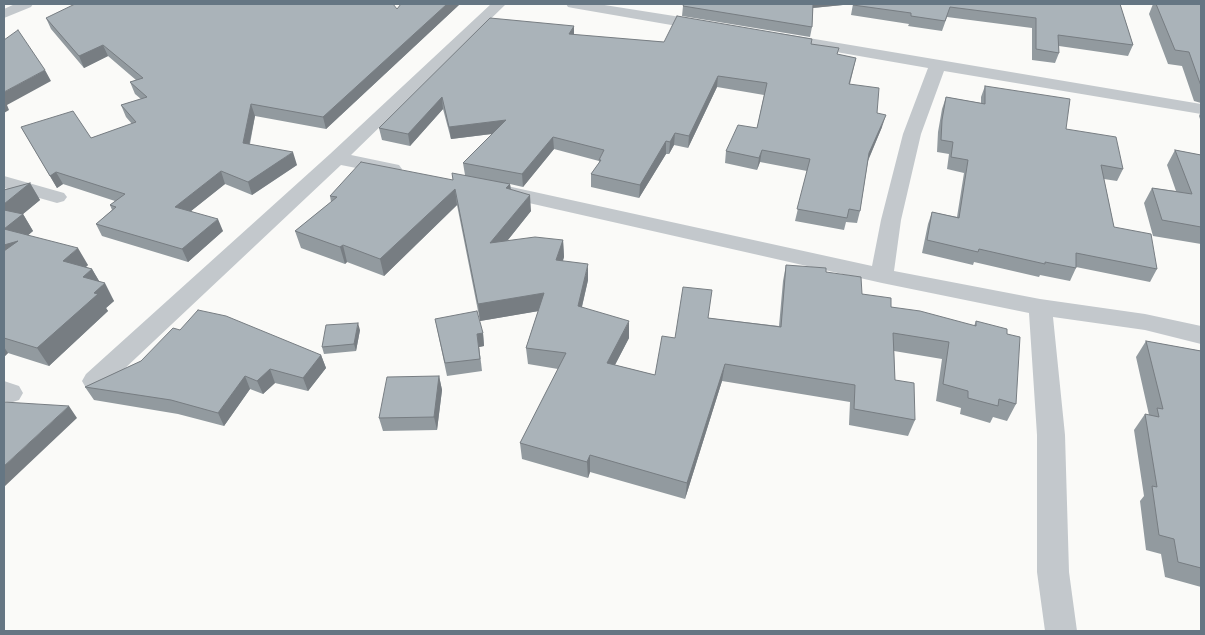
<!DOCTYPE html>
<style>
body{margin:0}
#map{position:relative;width:1205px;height:635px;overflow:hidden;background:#fafaf8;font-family:"Space Grotesk",sans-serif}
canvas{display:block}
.frame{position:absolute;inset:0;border:5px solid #657683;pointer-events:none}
</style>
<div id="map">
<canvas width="1205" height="635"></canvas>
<div class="frame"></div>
</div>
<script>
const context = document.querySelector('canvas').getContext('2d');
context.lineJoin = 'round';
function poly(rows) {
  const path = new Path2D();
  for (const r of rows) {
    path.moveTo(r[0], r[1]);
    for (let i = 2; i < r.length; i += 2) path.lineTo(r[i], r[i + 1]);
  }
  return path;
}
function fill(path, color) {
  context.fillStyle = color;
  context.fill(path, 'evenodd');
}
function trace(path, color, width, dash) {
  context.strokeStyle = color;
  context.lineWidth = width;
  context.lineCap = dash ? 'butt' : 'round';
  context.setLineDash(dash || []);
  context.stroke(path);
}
fill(poly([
 [15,4,33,4,31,7,4,18,4,9,15,4],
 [491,4,506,4,351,155,399,165,402,169,399,173,392,175,341,165,104,388,95,391,86,388,82,381,86,374,330,154,491,4],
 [566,4,598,4,706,21,711,23,714,26,711,29,706,31,573,8,568,7,566,4],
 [779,33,1201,104,1201,114,944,71,921,134,901,220,894,271,1040,299,1145,314,1201,326,1201,344,1145,330,1053,317,1065,435,1069,572,1077,631,1045,631,1037,572,1037,435,1029,313,882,283,498,196,491,194,488,190,491,186,498,184,872,266,881,220,903,134,928,68,773,41,771,38,773,35,779,33],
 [4,176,64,193,67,197,64,201,57,203,4,188,4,176],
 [4,381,19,386,23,393,19,400,10,403,4,401,4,381]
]), '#c3c8cc');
fill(poly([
 [401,4,460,4,326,129,255,116,250,144,297,165,252,195,225,184,191,211,223,231,188,262,102,236,96,224,112,210,110,205,115,201,63,184,57,188,21,127,91,138,132,124,126,117,121,105,141,99,135,94,130,82,136,80,108,56,84,68,51,29,46,18,397,9],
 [684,4,1120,4,1133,45,1128,56,1059,46,1059,53,1055,63,1032,60,1032,28,947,17,942,31,908,26,909,24,851,15,853,4,813,8,812,27,810,37,682,16,683,6],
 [1153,4,1201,4,1201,103,1194,101,1182,66,1168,64,1149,14],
 [574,26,574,35,664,42,811,44,838,55,856,58,850,84,877,113,882,127,868,161,860,211,857,223,846,222,844,230,795,221,807,171,760,162,757,170,725,163,726,151,757,128,764,95,717,87,688,148,674,145,669,154,666,154,639,198,591,187,591,174,599,163,599,161,554,149,523,187,510,184,511,190,531,211,507,241,563,240,564,257,563,261,588,280,582,307,629,338,615,365,655,375,675,338,709,318,779,326,783,281,786,265,826,272,862,294,891,307,974,326,976,321,1007,334,1016,404,1007,421,993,417,990,423,960,414,961,408,936,401,942,359,894,351,895,380,915,420,908,436,849,425,850,402,722,381,685,499,590,472,588,478,522,459,520,443,558,369,528,364,526,348,538,311,480,321,457,205,384,276,347,262,345,264,301,248,295,231,331,202,330,196,453,180,465,175,463,163,492,134,451,139,443,109,410,146,382,140,379,128],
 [985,86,1066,129,1123,169,1117,181,1104,179,1114,227,1157,269,1150,282,1076,267,1076,268,1070,281,1040,275,1039,277,974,262,973,265,922,253,928,224,932,212,957,217,964,173,947,169,949,154,937,152,938,132,942,109,946,97,981,103,981,97],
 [1201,111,1201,122,1199,116],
 [1175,150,1201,155,1201,244,1153,236,1144,203,1152,188,1176,191,1167,165],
 [30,183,40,200,23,214,33,231,28,235,88,265,86,267,92,269,99,281,114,301,106,308,108,311,49,366,8,353,4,357,4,190],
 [435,319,483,333,484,346,479,347,482,371,447,376],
 [180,330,321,355,326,368,308,391,275,383,263,394,250,389,224,426,178,414,94,400,85,387,141,361],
 [360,330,356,351,324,354,322,347],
 [1146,341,1201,351,1201,587,1165,577,1161,554,1146,550,1140,501,1144,496,1134,430,1145,414,1149,415,1136,357],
 [439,376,442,390,437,430,383,431,379,418]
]), '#929a9f');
fill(poly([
 [447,4,460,4,326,129,323,117],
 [812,4,853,4,812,8],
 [574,26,574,37,569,34],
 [103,45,108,56,84,68,79,56],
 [45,70,51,81,7,105,9,110,4,113,4,92],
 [718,76,717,87,688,148,689,136],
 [442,97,443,109,410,146,408,134],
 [251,104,255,116,247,155,243,143],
 [886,115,882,127,866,165,869,153],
 [506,120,507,132,451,139,449,127],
 [675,133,674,145,669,154,670,142],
 [553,137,554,149,523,187,522,174],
 [666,141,666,154,639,198,640,185],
 [762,150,760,162,757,170,759,158],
 [293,152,297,165,252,195,248,182],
 [221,171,225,184,181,219,175,207],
 [56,172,63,184,57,188,50,176],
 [30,183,40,200,23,214,33,231,19,243,4,266,4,204],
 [510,184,512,200,506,188],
 [455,189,457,205,384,276,380,259],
 [530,195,531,211,492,260,490,243],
 [218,219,223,231,188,262,182,249],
 [563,240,564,257,556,277,556,260],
 [343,245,347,262,345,264,340,247],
 [78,248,88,265,73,278,63,261],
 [588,264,588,280,578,323,578,306],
 [92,269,102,286,105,283,114,301,106,308,108,311,49,366,37,348,83,277],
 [544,293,545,310,480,321,478,304],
 [629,321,629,338,607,380,607,363],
 [358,323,360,330,356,351,354,344],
 [483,333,484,346,479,347,482,371,477,334],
 [4,347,8,353,4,357],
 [321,355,326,368,308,391,303,378],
 [725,364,722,381,685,499,687,483],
 [270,369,275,383,263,394,257,381],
 [245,376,250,389,224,426,218,413],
 [439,376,442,390,437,430,434,417],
 [69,406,77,418,4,487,4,466],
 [590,455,590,472,588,478,587,462]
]), '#777d82');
const building = poly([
 [75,4,393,4,397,9,401,4,447,4,323,117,251,104,243,143,293,152,248,182,221,171,175,207,218,219,182,249,96,224,116,207,110,205,125,194,56,172,50,176,21,127,73,111,91,138,136,122,121,105,147,97,130,82,143,78,103,45,79,56,46,18,75,4],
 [684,4,813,4,812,27,683,6,684,4],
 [854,4,1120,4,1133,45,1058,35,1059,53,1036,49,1036,18,950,7,945,21,911,16,911,13,853,5,854,4],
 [1156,4,1201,4,1201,86,1189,52,1175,50,1156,4],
 [677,16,812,39,811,44,839,48,837,54,856,58,849,84,879,88,877,113,886,115,869,153,860,211,849,209,847,218,797,209,810,159,762,150,759,158,726,151,738,125,757,128,767,83,718,76,689,136,675,133,670,142,666,141,640,185,591,174,601,160,599,160,604,150,553,137,522,174,463,163,506,120,449,127,442,97,408,134,379,128,490,18,574,26,569,34,664,42,677,16],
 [18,30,45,70,4,92,4,40,18,30],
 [985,86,1070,99,1066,129,1116,137,1123,169,1101,165,1114,227,1151,234,1157,269,1076,253,1076,268,1045,262,1045,264,979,249,978,252,927,240,932,212,959,218,968,160,951,157,953,142,941,140,942,120,946,97,985,104,985,86],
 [1175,150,1201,155,1201,227,1162,220,1152,188,1192,194,1175,150],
 [361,162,453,180,452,173,510,184,506,188,530,195,490,243,535,237,563,240,556,260,588,264,578,306,629,321,607,363,655,375,662,336,675,338,683,287,712,290,708,318,781,327,786,265,826,268,826,272,861,277,862,294,891,298,891,307,920,311,976,326,976,321,1007,329,1007,334,1020,337,1016,404,999,399,998,406,968,398,968,391,943,384,949,342,893,333,895,380,914,383,915,420,854,409,855,385,725,364,687,483,590,455,587,462,520,443,566,353,526,348,544,293,478,304,455,189,380,259,343,245,340,247,295,231,337,197,330,196,361,162],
 [30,183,4,204,4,190,30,183],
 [4,210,23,214,4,229,4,210],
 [4,229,78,248,63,261,92,269,83,277,105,283,94,293,98,294,37,348,4,338,4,251,18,241,4,245,4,229],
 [198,310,226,316,321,355,303,378,270,369,257,381,245,376,218,413,171,400,85,387,141,361,173,328,180,330,198,310],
 [477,311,483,333,477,334,480,359,445,363,435,319,477,311],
 [358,323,354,344,322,347,326,325,358,323],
 [1146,341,1201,351,1201,568,1178,562,1174,539,1159,535,1152,486,1157,487,1145,414,1159,417,1157,408,1163,409,1146,341],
 [439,376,434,417,379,418,387,377,439,376],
 [4,402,69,406,4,466,4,402]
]);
fill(building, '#aab3b9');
trace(building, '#777d82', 1);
</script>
